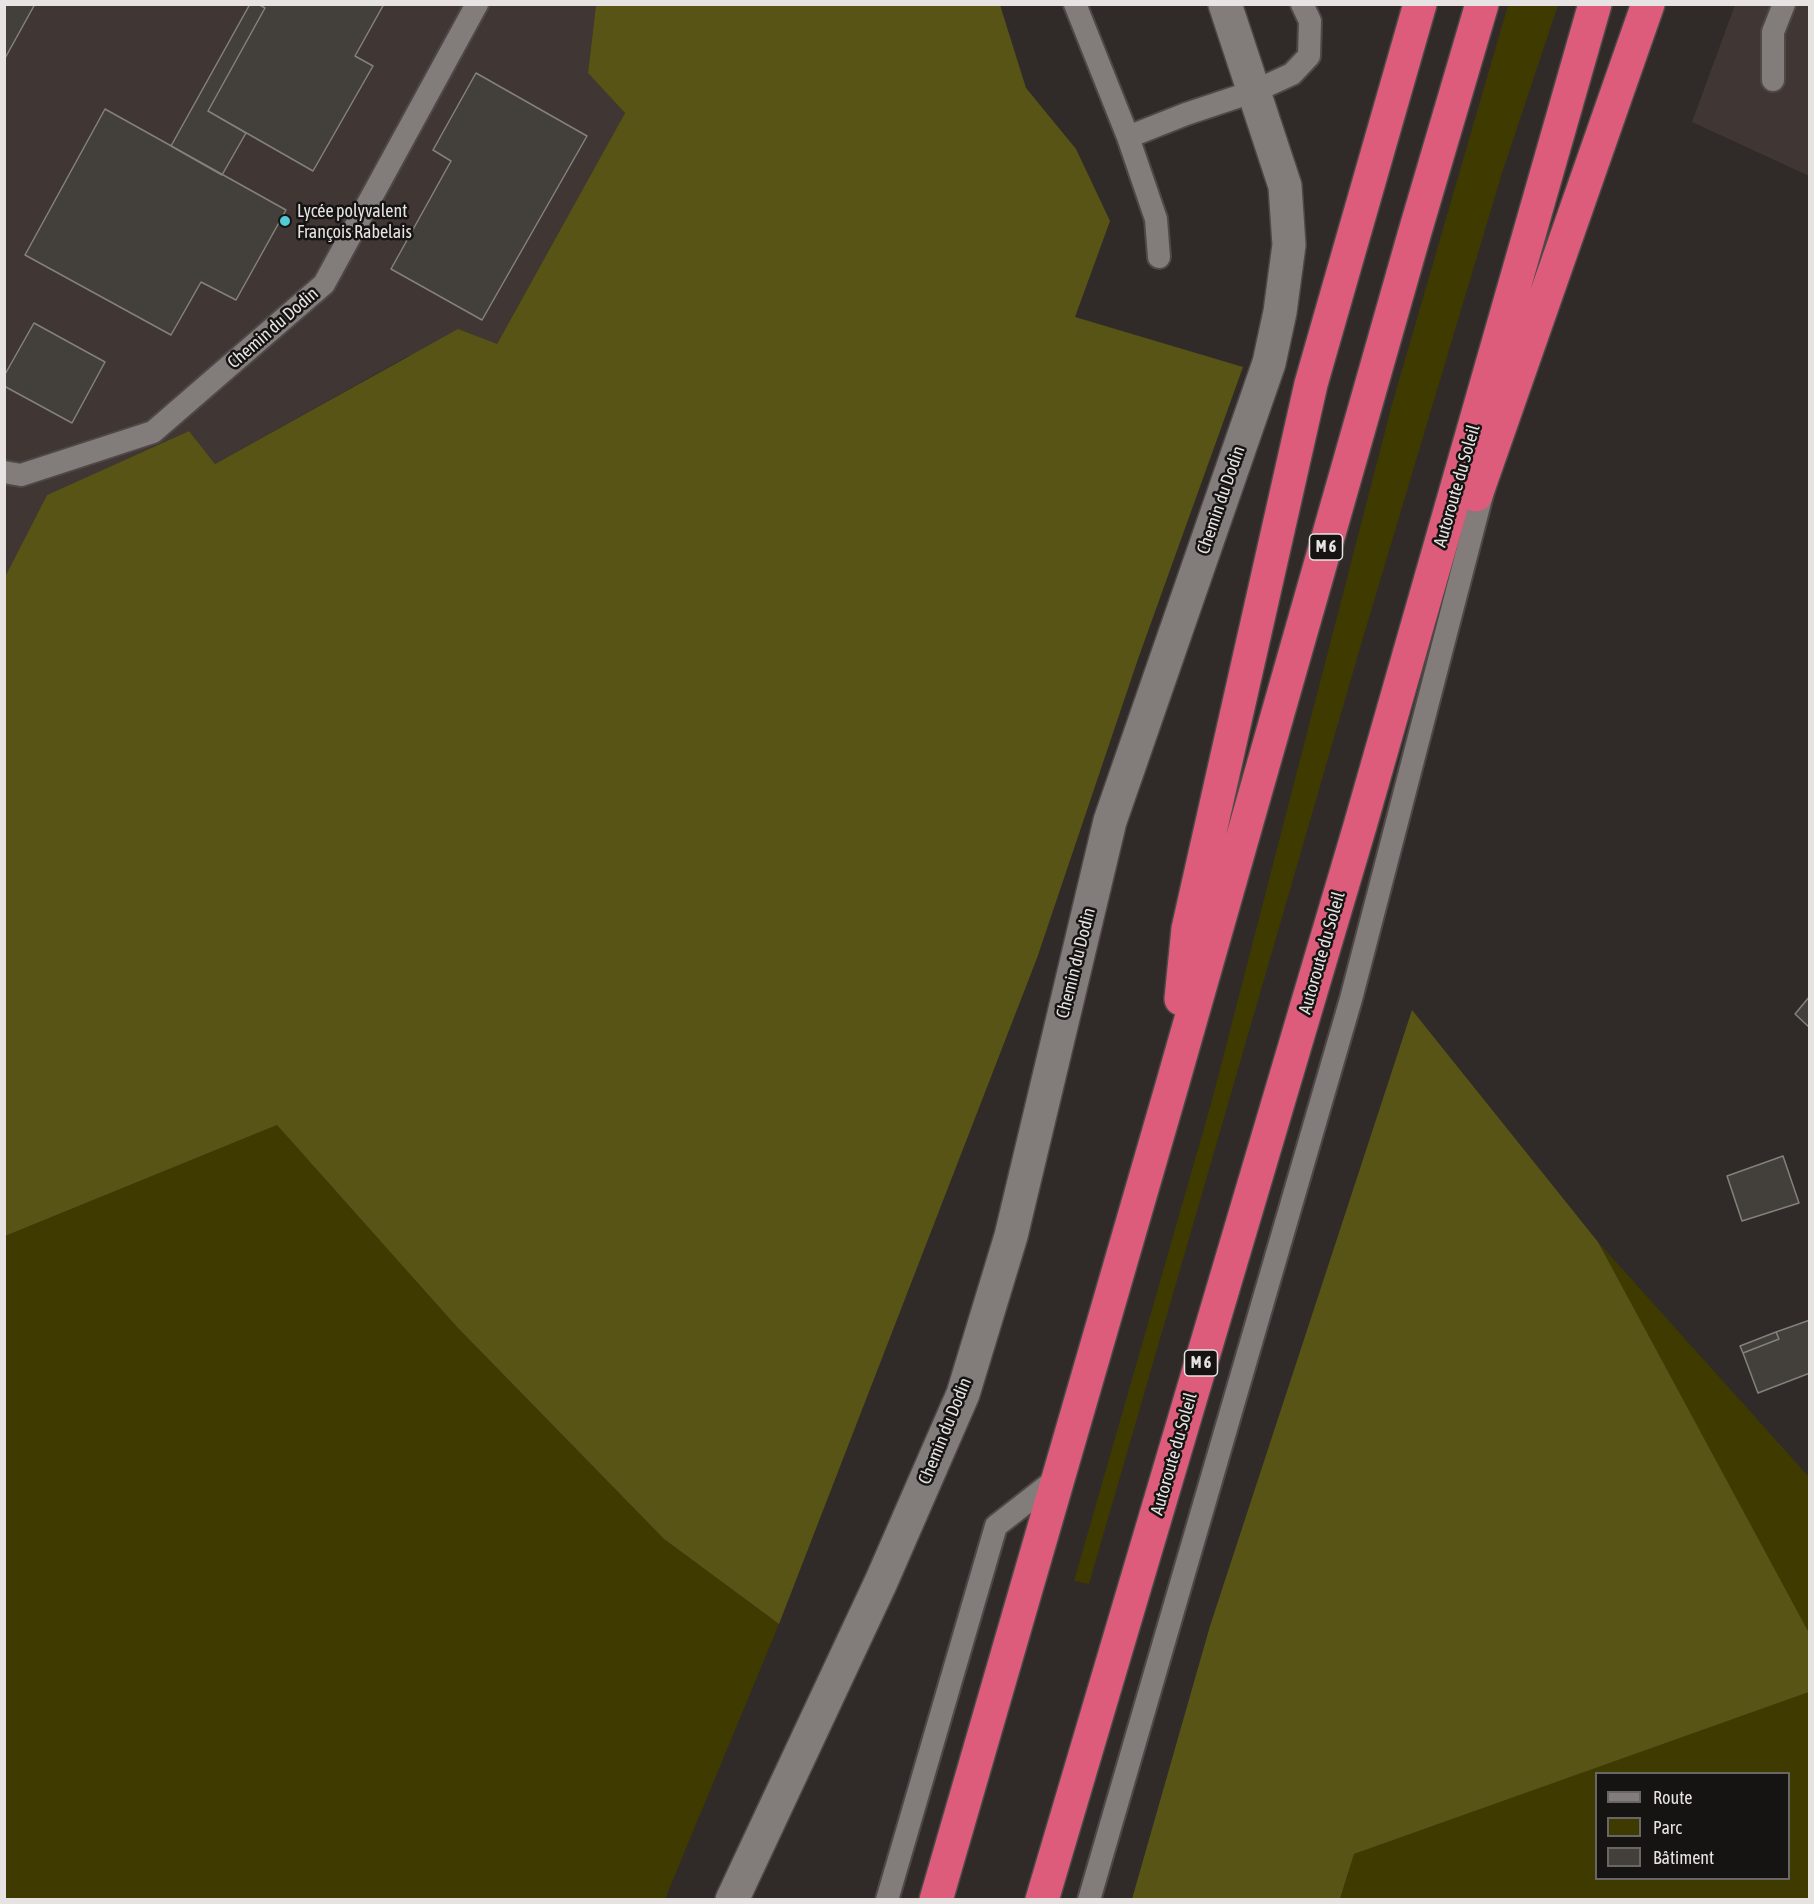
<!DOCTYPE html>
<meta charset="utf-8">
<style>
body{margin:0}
#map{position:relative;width:1814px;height:1904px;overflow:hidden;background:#302b29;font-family:"Asap Condensed",sans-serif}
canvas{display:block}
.frame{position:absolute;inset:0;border:6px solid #e6e3e2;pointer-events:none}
.legend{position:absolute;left:1595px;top:1772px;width:195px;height:108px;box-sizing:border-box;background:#161413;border:2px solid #696766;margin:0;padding:8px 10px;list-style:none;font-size:18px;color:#e6e3e2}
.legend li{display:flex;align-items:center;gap:12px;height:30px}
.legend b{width:30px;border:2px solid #696766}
</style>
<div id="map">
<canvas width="1814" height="1904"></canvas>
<div class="frame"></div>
<ul class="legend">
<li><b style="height:8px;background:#827c7a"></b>Route</li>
<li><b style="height:16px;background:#3e3a00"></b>Parc</li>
<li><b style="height:16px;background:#43403c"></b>Bâtiment</li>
</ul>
</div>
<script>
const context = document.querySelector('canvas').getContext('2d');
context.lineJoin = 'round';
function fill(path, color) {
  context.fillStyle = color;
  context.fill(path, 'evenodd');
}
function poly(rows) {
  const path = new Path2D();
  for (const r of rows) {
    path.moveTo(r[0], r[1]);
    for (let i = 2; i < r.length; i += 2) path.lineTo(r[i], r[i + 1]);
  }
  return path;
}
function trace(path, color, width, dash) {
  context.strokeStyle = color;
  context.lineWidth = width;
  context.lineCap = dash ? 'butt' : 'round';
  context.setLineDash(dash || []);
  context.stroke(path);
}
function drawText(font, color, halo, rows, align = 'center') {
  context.font = font + ' "Asap Condensed",sans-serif';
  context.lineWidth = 5;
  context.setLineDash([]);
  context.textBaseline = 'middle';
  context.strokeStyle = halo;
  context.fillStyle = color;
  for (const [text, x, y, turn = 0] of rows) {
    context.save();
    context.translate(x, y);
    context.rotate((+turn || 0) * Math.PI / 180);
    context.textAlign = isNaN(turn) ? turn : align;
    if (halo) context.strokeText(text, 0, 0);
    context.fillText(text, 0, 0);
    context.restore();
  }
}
fill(poly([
 [5,5,596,5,588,73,625,113,497,344,408,356,215,464,189,431,47,495,5,577],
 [1735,5,1809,5,1809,176,1692,122]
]), '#403633');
fill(poly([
 [1508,5,1558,5,1502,173,1362,641,1089,1584,1074,1581,1211,1104,1391,408],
 [277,1125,457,1327,664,1539,779,1624,665,1899,5,1900,5,1236],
 [1598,1242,1809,1477,1809,1636],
 [1809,1692,1809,1899,1340,1900,1354,1854],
 [1596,1774,1788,1774,1788,1878,1596,1878]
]), '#3e3a00');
fill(poly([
 [596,5,1000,5,1026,88,1076,149,1110,221,1075,317,1243,367,1138,659,1037,958,779,1624,664,1539,457,1327,277,1125,5,1236,5,577,47,495,189,431,215,464,458,329,497,344,625,113,588,73],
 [1412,1010,1598,1242,1809,1633,1809,1692,1354,1854,1340,1899,1132,1899,1210,1626]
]), '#585416');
const building = poly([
 [4,4,35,4,4,60,4,4],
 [250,4,258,4,265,8,208,111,246,133,222,175,171,146,250,4],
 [258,4,384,4,355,56,373,66,313,171,208,111,265,8,258,4],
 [476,73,587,136,482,320,391,269,451,161,433,150,476,73],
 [105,109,286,210,236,300,201,282,171,335,25,255,105,109],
 [34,323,105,362,72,423,4,386,4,376,34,323],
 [1810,996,1810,1028,1795,1014,1810,996],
 [1783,1156,1799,1203,1742,1221,1727,1176,1783,1156],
 [1810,1320,1810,1373,1758,1393,1743,1353,1779,1339,1776,1332,1810,1320],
 [1776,1332,1779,1339,1743,1353,1740,1346,1776,1332]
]);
fill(building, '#43403c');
trace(building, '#84817c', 1.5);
const lane = poly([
 [1075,4,1128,137,1156,219,1159,257],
 [1773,80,1773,32,1784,4],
 [1128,137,1186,114,1255,91,1292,74,1309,56,1310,21,1302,4],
 [4,472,21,475,153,432,324,284,477,4],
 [887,1900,996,1526,1060,1476],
 [1089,1900,1351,999,1485,483]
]);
const street = poly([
 [732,1900,881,1582,963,1394,1011,1236,1110,821,1269,363,1280,312,1289,245,1285,186,1225,4]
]);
const highway = poly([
 [1476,495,1648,4],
 [1181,999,1188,929,1311,384,1420,4],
 [936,1900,1171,1089,1414,235,1482,4],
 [1042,1900,1360,826,1595,4]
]);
trace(lane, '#4e4948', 26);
trace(street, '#4e4948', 36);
trace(highway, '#4e4948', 36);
trace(lane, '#827c7a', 22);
trace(street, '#827c7a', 33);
trace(highway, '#de5c7b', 33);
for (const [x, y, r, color] of [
 [285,221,6,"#52cbd7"]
]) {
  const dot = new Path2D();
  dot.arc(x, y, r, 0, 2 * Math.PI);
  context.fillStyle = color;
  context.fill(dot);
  trace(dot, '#161413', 2);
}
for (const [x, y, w] of [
 [1326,547,33],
 [1201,1363,33]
]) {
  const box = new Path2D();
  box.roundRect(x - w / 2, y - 13, w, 26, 4.5);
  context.fillStyle = '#161413';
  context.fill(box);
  trace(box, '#e6e3e2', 1.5);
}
drawText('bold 16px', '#e6e3e2', null, [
 ["M 6",1326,547],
 ["M 6",1201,1363]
]);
drawText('18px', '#e6e3e2', '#161413', [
 ["Lycée polyvalent",297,211],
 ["François Rabelais",297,232]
], 'left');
drawText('18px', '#e6e3e2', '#161413', [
 ["Chemin du Dodin",273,328,-41],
 ["Autoroute du Soleil",1457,486,-74],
 ["Chemin du Dodin",1221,500,-71],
 ["Autoroute du Soleil",1322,953,-74],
 ["Chemin du Dodin",1076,963,-76],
 ["Chemin du Dodin",945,1431,-68],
 ["Autoroute du Soleil",1174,1454,-74]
]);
</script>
